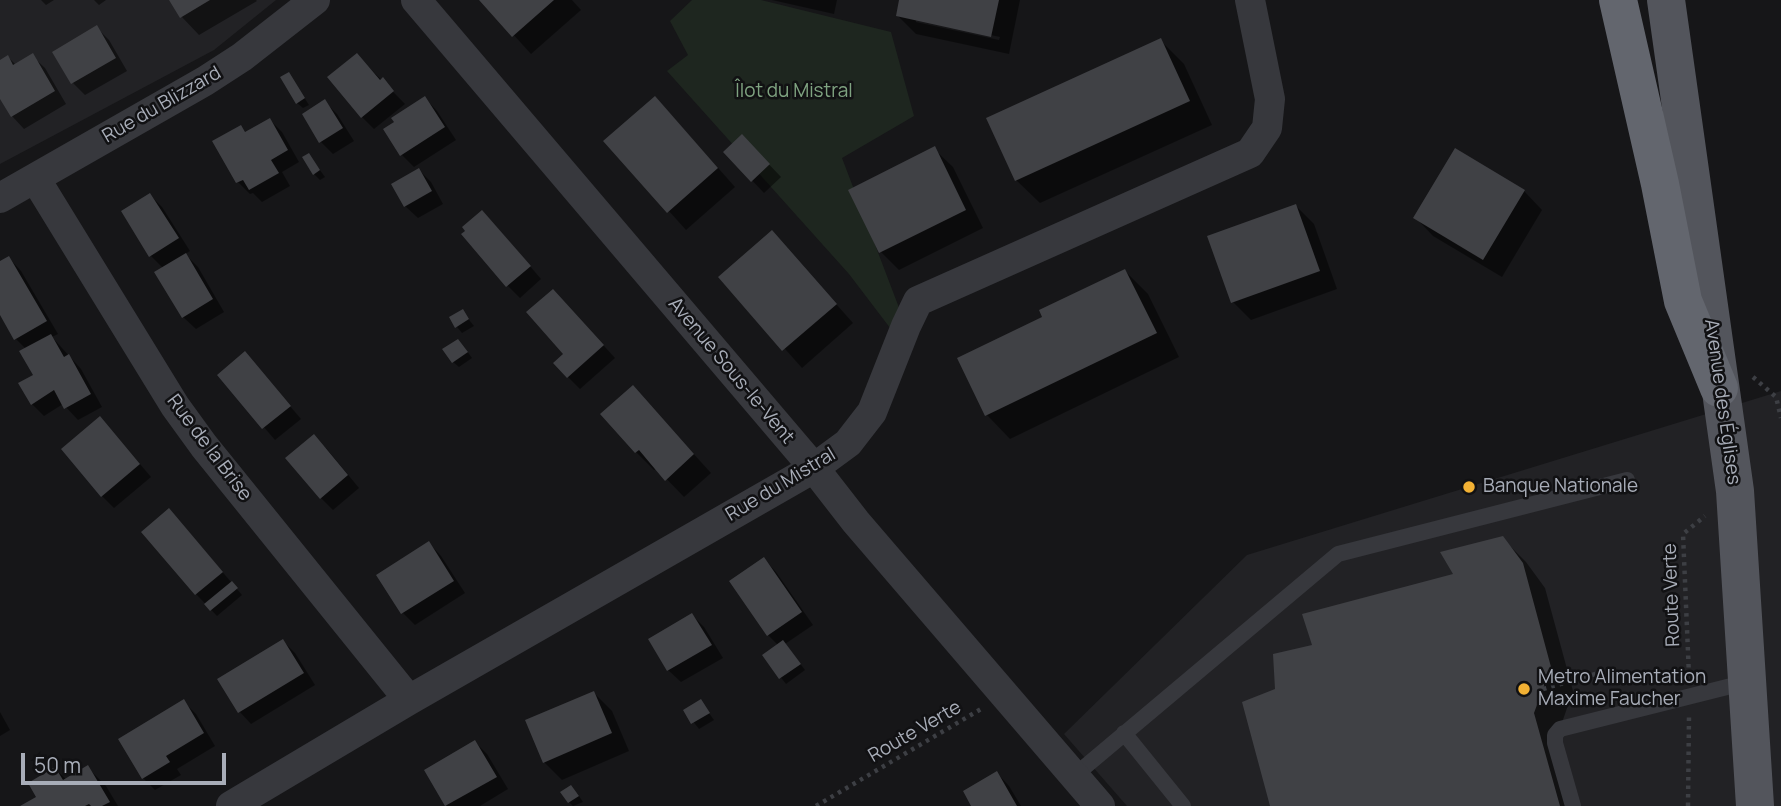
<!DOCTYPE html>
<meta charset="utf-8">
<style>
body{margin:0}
#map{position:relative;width:1781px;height:806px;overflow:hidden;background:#161618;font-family:Manrope,sans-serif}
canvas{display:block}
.scale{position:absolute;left:21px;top:753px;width:205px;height:32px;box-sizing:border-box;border:4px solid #a8adb8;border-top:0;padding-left:9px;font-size:21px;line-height:24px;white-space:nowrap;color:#a8adb8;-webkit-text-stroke:5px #111113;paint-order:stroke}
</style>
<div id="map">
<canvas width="1781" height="806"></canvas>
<div class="scale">50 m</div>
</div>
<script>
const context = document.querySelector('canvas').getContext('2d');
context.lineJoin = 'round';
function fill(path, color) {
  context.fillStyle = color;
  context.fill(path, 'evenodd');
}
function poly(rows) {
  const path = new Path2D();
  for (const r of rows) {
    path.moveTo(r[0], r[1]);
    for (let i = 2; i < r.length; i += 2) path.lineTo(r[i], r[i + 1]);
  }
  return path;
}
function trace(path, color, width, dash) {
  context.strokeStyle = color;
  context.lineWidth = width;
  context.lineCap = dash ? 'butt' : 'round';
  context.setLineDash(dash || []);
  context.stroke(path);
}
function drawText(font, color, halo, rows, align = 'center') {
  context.font = font + ' Manrope,sans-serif';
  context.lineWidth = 5;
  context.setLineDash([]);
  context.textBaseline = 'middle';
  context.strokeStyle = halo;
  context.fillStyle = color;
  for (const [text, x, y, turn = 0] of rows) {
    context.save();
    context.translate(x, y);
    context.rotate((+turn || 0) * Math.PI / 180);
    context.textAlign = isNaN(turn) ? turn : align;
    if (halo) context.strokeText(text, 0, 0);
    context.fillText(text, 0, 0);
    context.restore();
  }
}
fill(poly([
 [0,0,276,0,214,50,0,164],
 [1781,391,1781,806,1127,806,1064,734,1247,555]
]), '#222225');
fill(poly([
 [692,0,761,0,891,32,914,116,842,158,906,326,900,341,849,274,667,71,688,55,670,21]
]), '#1e261f');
fill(poly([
 [41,0,54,0,46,5],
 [94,0,106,0,99,5],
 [171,0,256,0,257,1,199,35,181,16],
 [482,0,572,0,581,10,531,54],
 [772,0,837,0,834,14],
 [901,0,1020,0,1009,54,916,34,898,16],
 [916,19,1000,37,999,40,916,22],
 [97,28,109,40,127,71,85,95,73,83,55,52],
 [1161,41,1184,64,1212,125,1040,203,1016,180],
 [357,55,405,104,374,129,362,117],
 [32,56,45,68,66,104,24,129,12,116,0,96,0,62,8,57,16,65],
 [289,74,309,105,303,108,297,103],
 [425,98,437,111,456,140,414,167,402,155,385,129],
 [325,102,337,114,354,141,333,154,321,142],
 [673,117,735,187,686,230,606,141],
 [270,120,282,132,299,162,282,172,290,186,262,202,253,193,250,194,238,182,246,133],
 [742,136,781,177,764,193,725,152],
 [934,149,953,167,983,228,899,270,881,252],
 [309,155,325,177,320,180,314,174],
 [419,170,431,182,443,204,418,218,405,206,393,185],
 [1524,191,1542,210,1502,277,1433,236,1415,217],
 [150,195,162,207,190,251,185,254,198,267,224,312,196,329,183,317,163,268,151,256],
 [1296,206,1314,224,1337,289,1251,320,1233,302],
 [494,224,541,279,520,298,508,286],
 [772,232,853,323,802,368,721,277],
 [9,258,21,271,58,334,52,337,81,369,102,407,78,420,63,404,44,416,32,404,35,376,26,349,16,339,0,312,0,263],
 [1125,271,1148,294,1179,357,1010,439,987,415,960,359,1045,318],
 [565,303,615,358,580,389,568,377],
 [462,311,474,326,462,333,457,327],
 [464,347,472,358,459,367,453,362],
 [245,353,301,419,275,440,219,375],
 [633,387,711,473,684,497,657,469,654,470,636,452,603,414],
 [112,431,151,477,114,508,102,496],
 [326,448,359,488,333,510,321,498],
 [181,523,242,595,217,616,196,594],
 [1502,538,1526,562,1545,588,1573,691,1557,737,1576,806,1272,806,1277,691,1314,646,1456,575],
 [429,543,441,556,465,593,415,625,403,613,379,575],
 [764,559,776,572,813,625,785,644,805,670,786,684,764,656,779,646,768,635],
 [692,615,704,627,723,658,681,682,668,670],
 [283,641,295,653,315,685,251,724,239,711],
 [594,693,612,711,629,751,562,780,544,762],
 [183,701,196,714,215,746,177,769,181,775,155,790,143,778],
 [701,702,714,720,699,729,685,711],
 [0,712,10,730,0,736],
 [475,742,487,754,508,789,480,806,447,806,426,770],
 [88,768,106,786,118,806,24,806,38,797,55,769,67,780],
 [997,773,1009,786,1021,806,973,806],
 [577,793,583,802,573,806,569,802]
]), '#0007');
fill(poly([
 [169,0,210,0,180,18],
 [479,0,554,0,512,37],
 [899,0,999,0,991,37,896,16],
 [97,25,116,58,71,84,52,52],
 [1161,38,1190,101,1015,181,986,118],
 [33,53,55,91,11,117,0,99,0,60,8,55,13,65],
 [357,53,380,80,383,77,394,91,361,118,327,77],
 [289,72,305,98,296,104,280,77],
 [425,96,445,127,400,156,383,129,394,122,391,118],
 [655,96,718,168,667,213,603,141],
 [325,99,343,128,319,143,302,114],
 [270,118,288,150,271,160,279,173,249,190,243,180,236,183,212,141,241,125,245,132],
 [742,134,770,164,751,182,723,152],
 [935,146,966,210,879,253,848,190],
 [1455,148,1525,190,1483,260,1413,218],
 [309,153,320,170,313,175,302,157],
 [419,168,432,191,404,207,391,184],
 [150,193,179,238,149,257,121,211],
 [1296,204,1320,271,1231,303,1207,236],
 [482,210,531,266,506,287,461,234,465,231,462,227],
 [772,230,837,304,782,351,718,277],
 [186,253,213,299,182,318,154,272],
 [9,256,47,321,14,340,0,315,0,261],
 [1125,269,1157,333,985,416,957,358,1042,317,1039,310],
 [553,289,604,345,567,378,553,363,563,354,526,312],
 [463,309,469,319,455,328,449,317],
 [51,334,64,357,69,354,91,394,64,409,54,390,31,405,18,383,33,375,19,351],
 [458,339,468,352,452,363,442,349],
 [245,351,291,406,262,429,217,375],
 [633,385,694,454,665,481,639,450,635,453,600,414],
 [100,416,140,464,101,497,61,449],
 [314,434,348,475,320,499,285,458],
 [169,508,223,572,195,595,141,532],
 [1503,536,1523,563,1551,667,1534,713,1560,806,1270,806,1242,702,1275,689,1273,654,1312,645,1302,614,1453,574,1440,552],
 [429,541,454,581,401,614,376,575],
 [764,557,802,612,767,636,729,581],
 [232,581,238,588,210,611,204,604],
 [692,613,712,645,667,671,648,639],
 [283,639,304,673,238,713,217,679],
 [783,640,801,664,779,679,762,655],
 [594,691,612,733,543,763,525,720],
 [184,699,204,733,166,756,170,762,142,779,118,739],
 [701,699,710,713,691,724,683,710],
 [475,740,497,777,445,806,424,770],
 [88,765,110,802,102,806,91,806,89,804,85,806,20,806,36,797,28,783,55,767,63,780],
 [997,771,1017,806,971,806,963,791],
 [571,785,579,796,568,803,560,792]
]), '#404145');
trace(poly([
 [1753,377,1776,397,1781,418],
 [1689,676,1683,534,1705,516],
 [1543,689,1599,673],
 [816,806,981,709],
 [1688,806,1689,716]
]), '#3d3f44', 4.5, [3.5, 5]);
trace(poly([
 [1124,733,1183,806],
 [1074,776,1338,554,1627,480],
 [1573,806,1555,743,1555,735,1560,729,1747,682]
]), '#37383d', 16);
trace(poly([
 [416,0,814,468,856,522,1100,806],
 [35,178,175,406,204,446,409,700],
 [0,198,205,81,242,57,315,0],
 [231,806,409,700,814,468,848,443,872,412,906,326,918,301,1250,153,1267,128,1270,99,1250,0]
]), '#37383d', 30);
trace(poly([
 [1666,0,1735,491,1755,806]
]), '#53555c', 38);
trace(poly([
 [1618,0,1660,184,1683,301,1719,388]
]), '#63666e', 38);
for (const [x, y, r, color] of [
 [1469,487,7,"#f2b134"],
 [1524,689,7,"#f2b134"]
]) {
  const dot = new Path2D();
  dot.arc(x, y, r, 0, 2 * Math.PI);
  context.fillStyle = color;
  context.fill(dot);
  trace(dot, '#111113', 2.5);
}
drawText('19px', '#7fa381', '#111113', [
 ["Îlot du Mistral",794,92]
]);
drawText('19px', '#a8adb8', '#111113', [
 ["Rue du Blizzard",162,105,-30],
 ["Avenue Sous-le-Vent",731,371,50],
 ["Avenue des Églises",1722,402,82],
 ["Rue de la Brise",209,448,53],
 ["Rue du Mistral",781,485,-31],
 ["Route Verte",1672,595,-92],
 ["Route Verte",915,732,-30]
]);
drawText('19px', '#a8adb8', '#111113', [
 ["Banque Nationale",1483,487],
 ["Metro Alimentation",1538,678],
 ["Maxime Faucher",1538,700]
], 'left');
</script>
